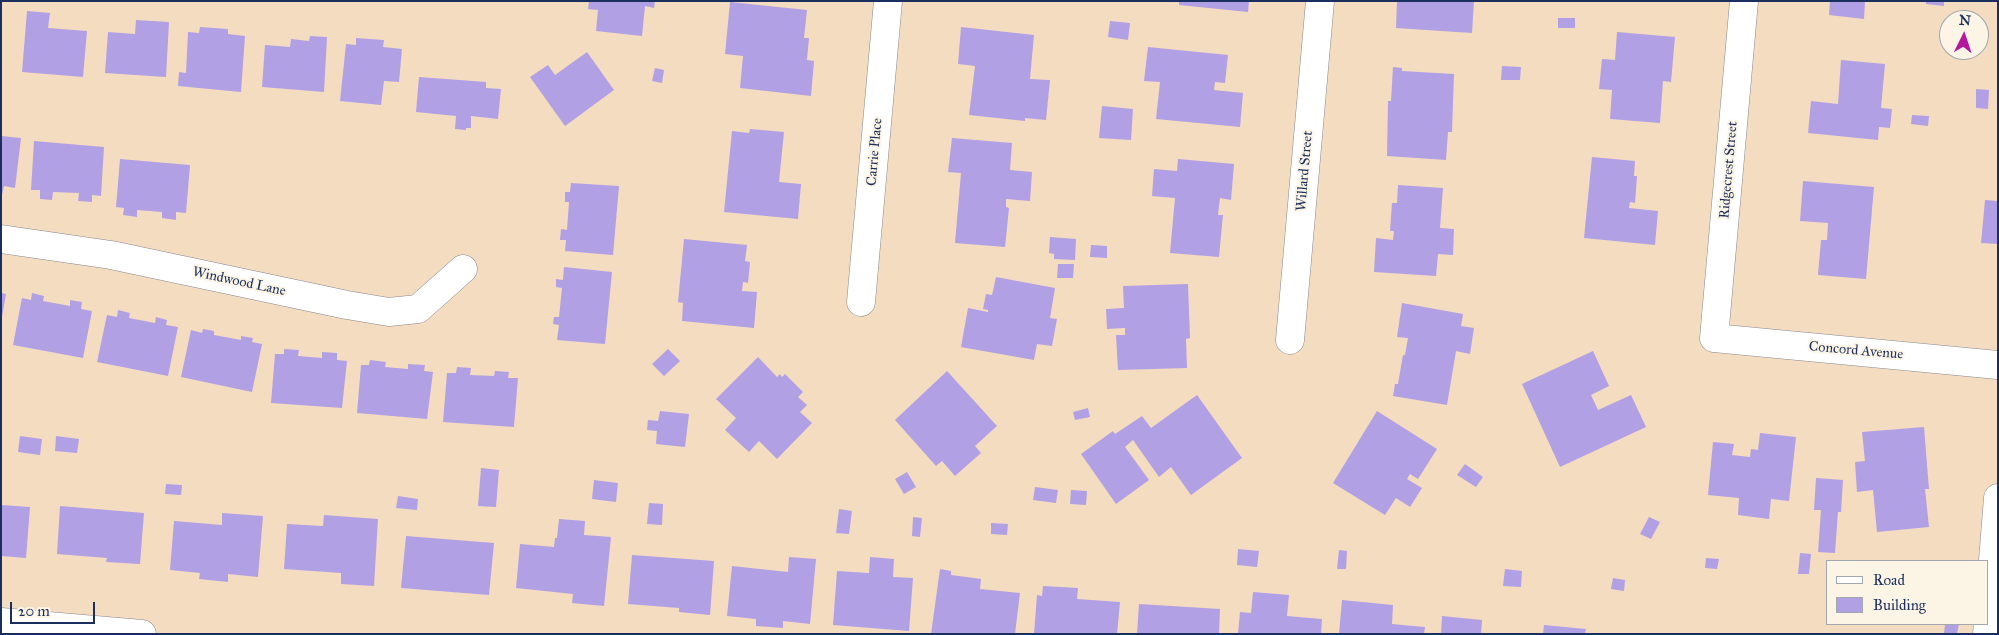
<!DOCTYPE html>
<style>
body{margin:0}
#map{position:relative;width:1999px;height:635px;overflow:hidden;background:#f4dcc0;font-family:"IM FELL Great Primer",serif}
canvas{display:block}
.frame{position:absolute;inset:0;border:2px solid #1b2f5e;pointer-events:none}
.legend{position:absolute;left:1826px;top:560px;width:162px;height:65px;box-sizing:border-box;background:#fcf5e5;border:1px solid #a2a6af;margin:0;padding:6px 9px;list-style:none;font-size:15px;color:#1b2f5e}
.legend li{display:flex;align-items:center;gap:10px;height:25px}
.legend b{width:25px;border:1px solid #a2a6af}
.north{position:absolute;left:1939px;top:10px;width:50px;height:50px;box-sizing:border-box;background:#fcf5e5;border:1px solid #a2a6af;border-radius:50%;rotate:4deg;font-size:14px;font-weight:700;line-height:20px;text-align:center;color:#1b2f5e}
.north::after{content:'';display:block;margin:auto;width:18px;height:22px;background:#b5179e;clip-path:polygon(50% 0,100% 100%,50% 72%,0 100%)}
.scale{position:absolute;left:10px;top:602px;width:85px;height:22px;box-sizing:border-box;border:2px solid #1b2f5e;border-top:0;padding-left:6px;font-size:15px;line-height:18px;white-space:nowrap;color:#1b2f5e;-webkit-text-stroke:4px #fcf5e5;paint-order:stroke}
</style>
<div id="map">
<canvas width="1999" height="635"></canvas>
<div class="frame"></div>
<ul class="legend">
<li><b style="height:6px;background:#fff"></b>Road</li>
<li><b style="height:14px;background:#b2a0e4"></b>Building</li>
</ul>
<div class="north">N</div>
<div class="scale">20 m</div>
</div>
<script>
const context = document.querySelector('canvas').getContext('2d');
context.lineJoin = 'round';
function fill(path, color) {
  context.fillStyle = color;
  context.fill(path, 'evenodd');
}
function poly(rows) {
  const path = new Path2D();
  for (const r of rows) {
    path.moveTo(r[0], r[1]);
    for (let i = 2; i < r.length; i += 2) path.lineTo(r[i], r[i + 1]);
  }
  return path;
}
function trace(path, color, width, dash) {
  context.strokeStyle = color;
  context.lineWidth = width;
  context.lineCap = dash ? 'butt' : 'round';
  context.setLineDash(dash || []);
  context.stroke(path);
}
function drawText(font, color, halo, rows, align = 'center') {
  context.font = font + ' "IM FELL Great Primer",serif';
  context.lineWidth = 4;
  context.setLineDash([]);
  context.textBaseline = 'middle';
  context.strokeStyle = halo;
  context.fillStyle = color;
  for (const [text, x, y, turn = 0] of rows) {
    context.save();
    context.translate(x, y);
    context.rotate((+turn || 0) * Math.PI / 180);
    context.textAlign = isNaN(turn) ? turn : align;
    if (halo) context.strokeText(text, 0, 0);
    context.fillText(text, 0, 0);
    context.restore();
  }
}
fill(poly([
 [589,1,655,1,654,8,645,6,642,36,596,31,598,10,588,9],
 [1179,1,1249,1,1248,12,1179,5],
 [1397,1,1474,1,1472,33,1396,28],
 [1830,1,1865,1,1864,19,1829,15],
 [1926,1,1944,1,1944,6,1926,4],
 [730,2,807,10,804,38,809,38,807,60,814,61,811,96,740,88,743,56,725,54],
 [27,11,50,13,48,28,87,31,83,77,22,72],
 [1558,18,1575,18,1575,28,1558,28],
 [136,20,169,22,166,77,105,73,108,32,135,34],
 [1110,21,1130,23,1128,40,1108,37],
 [200,27,228,29,228,34,245,36,241,92,178,86,179,72,186,73,188,32,199,33],
 [961,27,1034,35,1030,79,1050,80,1046,120,1025,118,1025,121,969,115,975,66,958,64],
 [1617,32,1675,37,1671,82,1663,81,1660,123,1610,119,1612,90,1599,89,1602,59,1615,60],
 [310,36,327,37,324,92,262,87,265,45,290,47,291,39,309,41],
 [356,38,384,40,383,47,402,49,399,82,384,81,381,105,340,101,346,44,356,45],
 [1148,47,1228,55,1225,83,1215,82,1214,90,1243,93,1240,127,1156,119,1160,82,1144,81],
 [587,52,614,90,565,126,530,77,548,65,555,75],
 [1841,60,1885,64,1881,108,1892,109,1890,128,1879,127,1878,140,1808,133,1811,101,1838,104],
 [1502,66,1521,67,1520,80,1501,80],
 [1393,67,1402,68,1402,71,1454,74,1452,132,1448,132,1446,160,1387,156,1388,101,1391,101],
 [655,68,664,70,662,83,652,81],
 [419,77,486,82,486,88,501,89,498,119,471,116,471,128,466,128,466,130,455,129,456,116,416,112],
 [1976,89,1989,90,1988,109,1976,108],
 [1102,106,1133,109,1131,140,1099,138],
 [1912,115,1929,116,1928,126,1911,124],
 [750,129,784,132,779,182,801,184,798,219,724,212,732,131,749,133],
 [1,136,21,138,15,188,4,186,2,195],
 [952,138,1012,143,1010,170,1032,172,1030,201,1006,199,1006,207,1009,208,1005,247,955,243,961,173,948,172],
 [34,141,104,147,101,196,92,195,92,202,78,201,79,193,53,192,52,200,40,199,40,190,31,190],
 [1592,157,1635,161,1634,176,1637,176,1635,203,1630,202,1629,208,1658,211,1655,245,1584,238],
 [120,159,190,165,186,213,176,212,176,220,162,218,162,212,137,210,137,217,123,215,124,208,116,207],
 [1178,159,1234,164,1231,200,1220,198,1218,215,1223,215,1219,257,1170,253,1175,198,1152,196,1154,169,1177,171],
 [1803,181,1874,187,1866,279,1818,275,1821,240,1827,240,1828,223,1800,221],
 [571,183,619,186,613,255,565,251,566,240,560,240,561,229,567,230,569,202,565,202,565,192,570,192],
 [1398,185,1443,188,1440,228,1454,229,1453,255,1438,254,1436,276,1374,272,1376,238,1393,240,1394,231,1390,231,1392,203,1397,203],
 [1985,200,1998,201,1998,244,1981,243],
 [1050,237,1076,239,1075,260,1054,259,1054,254,1049,253],
 [684,239,747,245,745,261,750,262,748,283,743,282,742,291,757,292,754,328,682,321,683,303,678,302],
 [1091,245,1107,246,1107,258,1090,257],
 [1058,264,1074,264,1073,278,1057,278],
 [564,267,612,272,605,344,557,340,559,325,553,324,554,317,559,317,562,288,556,287,556,279,563,280],
 [996,277,1055,288,1050,318,1057,319,1052,346,1037,344,1034,360,961,347,968,308,988,312,988,310,983,309,986,294,992,295],
 [1188,284,1190,338,1186,339,1187,368,1118,370,1116,335,1125,335,1125,328,1107,329,1106,309,1124,308,1123,286],
 [1,293,6,294,2,317,1,317],
 [32,293,44,296,43,301,70,306,70,300,82,302,81,309,92,311,83,358,13,345,22,298,31,300],
 [1402,303,1463,314,1461,326,1474,328,1470,354,1456,351,1447,405,1393,396,1395,384,1398,384,1403,355,1405,355,1408,338,1397,337],
 [118,310,130,313,129,318,155,323,156,317,167,320,166,325,178,327,168,376,97,362,107,315,117,317],
 [203,329,214,331,214,335,241,340,241,336,253,338,252,342,262,344,252,392,181,377,191,330,202,333],
 [284,349,299,350,298,356,322,358,322,352,337,353,337,360,347,361,342,408,271,403,275,354,284,354],
 [668,349,680,361,664,376,652,364],
 [1593,351,1609,386,1591,395,1598,410,1631,395,1646,427,1560,467,1522,384],
 [758,357,777,377,780,374,782,377,785,374,803,392,798,397,807,405,800,412,812,423,777,459,759,441,749,452,725,430,736,418,716,399],
 [370,360,386,362,385,367,408,369,408,364,425,365,424,371,433,372,427,419,357,413,361,365,369,365],
 [457,367,471,368,470,375,494,376,495,371,509,372,508,378,518,378,514,427,443,422,447,373,456,373],
 [947,371,997,426,975,446,981,453,955,476,942,461,936,466,895,420],
 [1197,395,1242,458,1191,495,1171,467,1159,477,1133,440,1125,447,1149,480,1116,504,1081,454,1113,431,1115,434,1142,416,1151,428],
 [1088,408,1090,417,1075,420,1073,412],
 [660,411,689,414,685,447,656,444,657,431,647,430,648,420,658,421],
 [1377,411,1437,449,1418,479,1410,474,1407,479,1422,488,1410,507,1396,498,1385,515,1333,483],
 [1924,427,1929,489,1925,489,1929,527,1877,532,1873,490,1857,492,1855,462,1865,461,1862,432],
 [1760,433,1796,437,1789,501,1771,499,1769,519,1738,515,1739,498,1708,495,1713,442,1734,444,1732,455,1750,457,1751,449,1758,450],
 [20,436,42,439,40,455,18,452],
 [56,436,79,439,77,453,55,451],
 [1465,464,1483,477,1476,487,1457,475],
 [481,468,499,470,496,507,478,506],
 [907,472,916,487,904,494,895,479],
 [1816,478,1843,480,1841,512,1838,512,1835,553,1818,552,1821,510,1814,510],
 [594,480,618,483,616,502,592,499],
 [166,484,182,485,181,495,165,494],
 [1035,487,1058,490,1056,503,1033,500],
 [1071,490,1087,491,1086,505,1070,504],
 [398,496,418,499,417,510,396,508],
 [649,503,663,504,662,525,647,524],
 [1,505,30,507,26,558,1,556],
 [60,506,144,513,140,564,106,562,107,558,57,554],
 [839,509,852,511,849,534,836,533],
 [222,513,263,516,258,577,228,574,228,582,199,579,200,573,170,570,174,521,222,525],
 [324,515,378,519,374,586,341,584,341,573,284,569,287,524,323,526],
 [913,517,922,518,920,537,912,536],
 [1649,517,1660,522,1651,539,1640,534],
 [559,519,585,521,584,535,611,537,604,606,572,603,573,594,516,588,520,544,554,547,555,538,557,538],
 [991,523,1008,524,1007,535,991,534],
 [406,536,494,543,489,595,401,588],
 [1238,549,1259,551,1257,567,1237,565],
 [1339,550,1347,551,1346,569,1337,569],
 [1800,553,1811,554,1809,574,1798,574],
 [632,555,714,561,710,615,679,612,679,608,628,604],
 [789,557,816,559,810,624,783,621,783,628,756,626,756,619,727,616,732,566,788,572],
 [870,557,894,559,893,577,913,578,909,631,833,625,837,571,869,573],
 [1706,558,1719,559,1717,569,1705,568],
 [940,569,951,571,951,575,981,579,980,589,1020,593,1015,634,931,634],
 [1505,569,1522,571,1521,587,1503,586],
 [1613,578,1625,580,1624,591,1611,589],
 [1043,586,1078,588,1077,599,1120,602,1117,634,1034,634,1037,595,1042,596],
 [1253,592,1289,595,1287,616,1322,619,1321,634,1238,634,1240,612,1251,613],
 [1342,600,1393,605,1392,624,1425,627,1424,634,1339,634],
 [1139,604,1220,609,1219,634,1137,634],
 [1442,616,1482,620,1481,634,1441,634],
 [1945,624,1959,624,1957,634,1944,634],
 [1544,625,1586,629,1585,634,1543,634]
]), '#b2a0e4');
const minor = poly([
 [1744,1,1714,338,1998,365],
 [1,239,111,255,347,305,389,312,418,309,463,269],
 [861,302,888,1],
 [1290,340,1320,1],
 [1,622,142,634],
 [1987,634,1998,498]
]);
trace(minor, '#88868f', 29);
trace(minor, '#fff', 28);
drawText('14px', '#1b2f5e', '#fcf5e5', [
 ["Carrie Place",875,152,-85],
 ["Ridgecrest Street",1729,170,-85],
 ["Willard Street",1305,171,-85],
 ["Windwood Lane",239,282,12],
 ["Concord Avenue",1856,351,5]
]);
</script>
